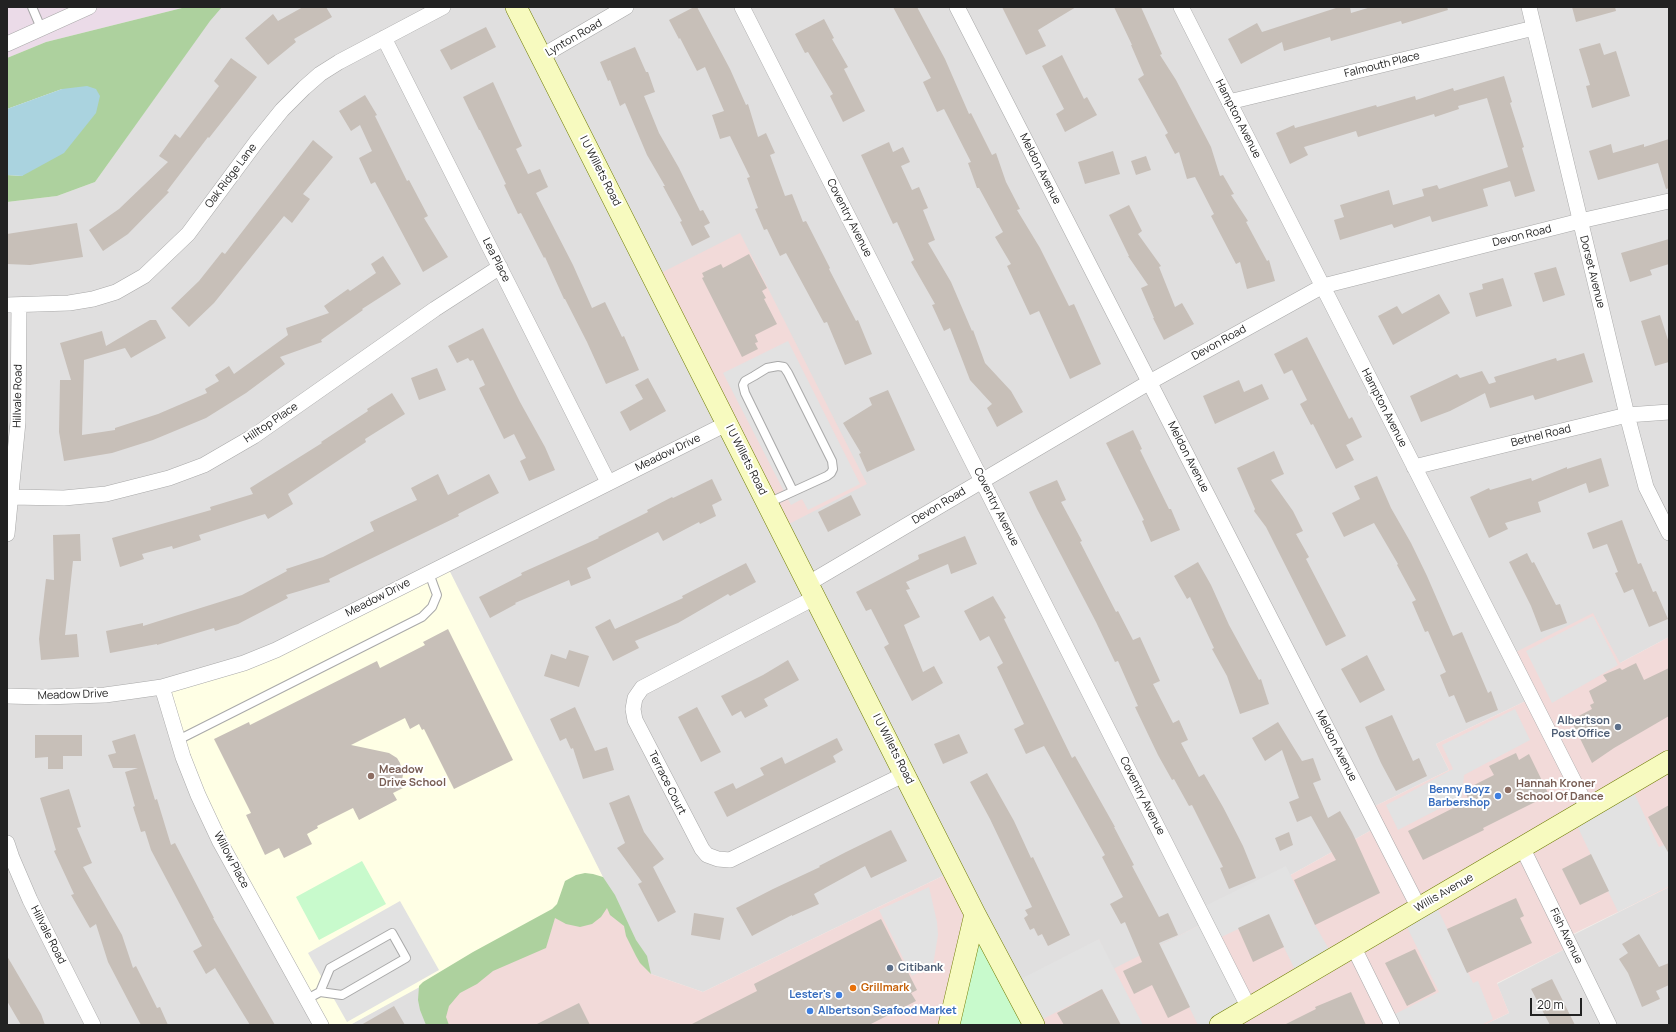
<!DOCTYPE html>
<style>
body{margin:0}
#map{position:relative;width:1676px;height:1032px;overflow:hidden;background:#f2efe9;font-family:Manrope,sans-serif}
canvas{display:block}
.frame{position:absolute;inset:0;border:8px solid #222;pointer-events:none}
.scale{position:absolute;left:1530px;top:998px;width:52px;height:18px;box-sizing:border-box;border:2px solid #222;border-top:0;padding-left:5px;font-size:12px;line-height:14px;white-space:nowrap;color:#222;-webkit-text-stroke:3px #fff;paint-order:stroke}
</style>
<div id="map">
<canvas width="1676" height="1032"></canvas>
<div class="frame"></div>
<div class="scale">20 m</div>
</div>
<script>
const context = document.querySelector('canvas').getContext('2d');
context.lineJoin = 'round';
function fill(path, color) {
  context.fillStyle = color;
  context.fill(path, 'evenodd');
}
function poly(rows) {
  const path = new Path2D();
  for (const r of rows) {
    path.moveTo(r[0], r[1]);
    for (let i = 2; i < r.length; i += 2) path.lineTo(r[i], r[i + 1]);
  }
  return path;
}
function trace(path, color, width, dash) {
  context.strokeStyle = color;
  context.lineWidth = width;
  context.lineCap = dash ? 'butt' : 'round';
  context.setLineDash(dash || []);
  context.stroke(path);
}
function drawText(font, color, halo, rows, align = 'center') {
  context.font = font + ' Manrope,sans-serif';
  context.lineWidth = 4;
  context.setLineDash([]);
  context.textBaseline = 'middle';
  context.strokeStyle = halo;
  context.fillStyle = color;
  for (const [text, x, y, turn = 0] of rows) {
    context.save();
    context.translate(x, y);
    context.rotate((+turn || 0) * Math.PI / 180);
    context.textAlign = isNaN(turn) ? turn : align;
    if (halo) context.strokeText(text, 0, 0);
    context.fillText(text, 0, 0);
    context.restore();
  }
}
fill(poly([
 [219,7,1669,7,1669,637,1620,663,1532,698,1436,744,1449,770,1369,809,1377,827,1206,922,1113,970,1013,983,953,871,703,992,651,974,446,564,322,1025,7,1025,7,202,57,196,95,182],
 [1669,887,1669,1025,1484,1025,1509,1013,1497,984,1571,946,1567,938],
 [419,986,439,1025,350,1025]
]), '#e0dfdf');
fill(poly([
 [740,233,867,484,781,528,653,277],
 [1593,613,1620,663,1669,637,1669,887,1567,937,1571,946,1497,983,1509,1013,1484,1025,1035,1025,1099,939,1113,969,1206,922,1377,827,1369,809,1449,770,1436,744,1532,698,1512,654],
 [953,871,975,914,950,1025,439,1025,419,986,607,885,651,974,703,992]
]), '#f2dad9');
fill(poly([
 [7,7,186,7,46,42,7,58]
]), '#ebdbe8');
fill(poly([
 [446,564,607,885,350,1025,322,1025,220,842,162,687,244,663]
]), '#ffffe5');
fill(poly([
 [186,7,222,7,210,21,95,182,57,196,7,202,7,175,22,176,62,89,7,109,7,58,46,42],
 [585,873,593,874,603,877,615,895,636,940,647,956,651,974,640,963,636,956,626,936,624,926,610,915,607,908,601,917,592,924,580,927,566,924,555,918,546,948,493,971,477,984,460,993,449,1006,446,1017,449,1025,426,1025,420,1010,418,1000,419,986,423,982,473,952,552,909,557,904,565,881,576,875]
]), '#add19e');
fill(poly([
 [362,861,386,904,319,940,296,897],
 [975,914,1035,1025,950,1025]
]), '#c8facc');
fill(poly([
 [788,341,860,484,808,510,802,499,791,505,723,373],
 [1593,616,1618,665,1552,703,1526,651],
 [1515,709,1530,740,1464,775,1462,797,1398,830,1386,805,1453,769,1442,745],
 [1630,784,1659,847,1669,843,1669,886,1618,912,1573,817],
 [1286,866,1315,925,1334,958,1299,978,1268,915,1215,940,1249,1008,1220,1025,1198,1025,1159,946,1206,922,1199,909],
 [929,887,937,922,938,935,933,965,912,976,879,910],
 [1433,899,1473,983,1478,981,1493,1019,1481,1025,1393,1025,1389,1017,1439,992,1402,917],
 [400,901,439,970,347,1022,308,953],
 [1099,939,1143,1025,1121,1025,1102,989,1033,1024,1013,983]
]), '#e2e2e2');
fill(poly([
 [87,86,96,89,100,96,96,113,64,153,22,176,7,175,7,109,62,89]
]), '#aad3df');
fill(poly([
 [303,7,326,7,332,17,294,39,296,42,268,65,245,38,273,14,278,21],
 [694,7,697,7,730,69,746,105,748,104,758,137,766,133,775,153,770,155,785,196,792,194,803,222,806,221,830,268,829,269,856,321,858,320,872,354,845,365,827,322,824,323,786,253,780,256,767,229,764,230,755,209,758,208,747,178,750,177,730,136,720,139,712,115,724,111,705,67,697,71,680,38,679,39,669,20],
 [893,7,917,7,945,59,969,114,971,113,992,155,996,153,1006,182,1020,209,1017,210,1040,248,1069,306,1074,304,1101,364,1070,379,1039,311,1030,315,1007,266,1011,264,995,237,1003,232,979,188,977,188,968,163,971,162,944,109,937,112,923,82,931,78],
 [1002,7,1076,7,1038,30,1046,46,1026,55],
 [1114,7,1141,7,1162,54,1160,55,1176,80,1211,147,1220,176,1223,175,1234,194,1231,195,1248,221,1246,222,1267,261,1269,260,1275,281,1247,289,1240,262,1236,264,1211,216,1214,214,1195,177,1187,179,1179,152,1175,154,1165,135,1168,133,1138,79,1144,75,1131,45,1132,45],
 [1339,7,1350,7,1351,13,1371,7,1447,7,1448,10,1402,24,1401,21,1331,41,1330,37,1284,51,1282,42,1241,64,1228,39,1257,23,1262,32],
 [1572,7,1615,7,1616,11,1576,22],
 [824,19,834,38,832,39,848,67,844,69,865,111,843,122,830,96,833,94,808,52,805,53,795,34],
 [486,27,496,47,451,70,440,50],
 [1600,43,1604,55,1616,51,1630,96,1592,108,1586,86,1590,85,1579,49],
 [635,47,646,72,648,72,655,92,644,96,659,133,679,168,700,211,703,210,710,223,704,226,710,237,692,246,680,222,682,221,663,186,665,186,647,155,625,103,620,106,610,80,608,81,600,62],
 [1062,55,1084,99,1087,97,1097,115,1065,132,1056,114,1064,109,1042,66],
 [231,58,257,77,209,138,208,137,167,191,169,192,128,234,103,251,89,230,119,209,168,162,159,156,175,134,180,138,219,86,214,81],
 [1504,76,1512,102,1510,103,1524,147,1522,148,1535,191,1515,197,1510,181,1483,189,1488,206,1432,222,1430,216,1394,228,1392,224,1340,240,1334,220,1344,217,1340,205,1389,190,1393,205,1424,196,1422,189,1437,185,1439,189,1508,167,1487,98,1458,106,1459,109,1435,117,1434,114,1358,137,1356,131,1304,147,1308,155,1290,164,1276,133,1294,125,1295,128,1376,105,1377,107,1415,96,1416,100,1453,88,1454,91],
 [493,82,522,146,516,149,528,174,540,169,548,187,536,193,573,265,592,308,605,302,622,337,624,336,639,370,606,384,587,342,565,299,564,299,545,257,544,258,521,213,518,214,504,185,506,184,480,130,479,130,463,97],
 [365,95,377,115,375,116,407,181,409,180,428,216,424,218,448,257,423,272,375,182,371,184,359,158,372,151,360,125,351,131,339,111],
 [1669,139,1669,188,1666,189,1658,163,1598,180,1589,151,1611,144,1613,153,1644,144,1644,147],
 [313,140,333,157,303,194,310,199,292,223,284,216,214,303,189,327,171,308,199,281,222,252,225,254],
 [889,142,893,152,903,147,910,162,901,166,912,190,919,187,928,208,923,210,935,240,928,243,951,282,972,331,973,330,985,363,1011,391,1023,412,997,427,987,408,992,404,970,380,950,328,944,331,932,305,935,304,911,262,914,260,897,222,893,224,861,155],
 [1113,151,1120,174,1085,184,1078,162],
 [1146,156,1151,170,1136,175,1131,161],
 [1129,205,1142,231,1138,234,1161,266,1159,267,1175,307,1182,303,1194,324,1164,340,1153,318,1154,318,1141,288,1148,285,1128,256,1129,256,1109,215],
 [77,223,83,257,30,265,7,264,7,234],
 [1669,239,1669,264,1650,270,1652,275,1630,282,1621,253],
 [749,254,767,288,762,291,766,298,764,299,777,324,755,335,758,342,755,343,758,349,742,357,702,278,704,277,702,273,721,264,723,268],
 [383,256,401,284,362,309,363,310,321,340,322,342,280,357,285,364,246,393,206,418,153,440,112,453,64,461,59,432,60,380,71,380,60,343,102,331,106,346,150,320,156,320,166,338,131,358,125,348,84,360,82,435,115,430,115,428,158,414,207,393,205,389,219,381,215,375,229,366,234,374,288,335,286,328,329,313,324,306,348,289,350,291,376,273,371,264],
 [1556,267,1565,295,1543,302,1534,273],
 [1503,278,1512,306,1476,317,1469,293,1483,289,1482,284],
 [1439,294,1450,313,1393,345,1378,316,1397,306,1402,314],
 [1660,315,1669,343,1669,362,1655,366,1641,321],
 [483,328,520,402,545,447,555,470,529,481,520,461,526,458,514,434,504,439,479,388,485,385,473,360,470,361,468,358,457,363,448,346],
 [1307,337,1349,419,1352,417,1362,437,1346,445,1354,460,1336,469,1313,424,1311,425,1300,404,1307,400,1292,370,1284,374,1274,354],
 [1584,353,1593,382,1535,400,1533,395,1490,408,1485,393,1450,411,1421,422,1410,396,1457,374,1460,378,1482,371,1489,384,1496,382,1494,377,1556,358,1557,361],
 [437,368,446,390,419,400,411,378],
 [648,378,666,411,630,431,620,412,643,399,635,385],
 [1239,380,1244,392,1262,384,1269,399,1215,424,1203,396],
 [888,390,915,450,867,472,859,454,861,453,843,423,872,405,869,398],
 [392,393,405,414,365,439,366,442,288,494,293,504,268,519,265,514,199,535,201,540,173,549,172,546,142,554,144,559,120,567,112,538,211,510,210,507,253,494,250,488,322,443,321,442,368,411,367,409],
 [1133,430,1142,449,1140,450,1169,509,1171,509,1180,530,1151,542,1142,521,1144,520,1106,443],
 [1274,451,1284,474,1271,480,1293,511,1303,531,1296,534,1309,557,1306,559,1346,636,1326,646,1266,527,1254,511,1255,509,1237,468],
 [1601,458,1609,486,1589,493,1586,483,1538,502,1541,512,1505,523,1508,529,1489,538,1470,497,1489,488,1490,490,1531,478,1532,481,1567,467,1567,469],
 [438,474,448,495,489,474,499,493,458,514,459,516,329,579,330,582,286,595,288,598,238,624,215,631,214,628,157,645,157,644,110,653,106,631,143,623,143,626,242,595,287,571,286,569,323,557,374,531,370,522,417,500,411,488],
 [1377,476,1391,508,1411,543,1427,576,1453,636,1462,632,1488,693,1491,691,1498,710,1466,723,1454,695,1449,697,1440,675,1446,672,1428,631,1425,632,1412,602,1416,600,1397,565,1398,564,1374,523,1344,537,1332,513,1360,499,1354,486],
 [712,479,722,500,712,505,716,516,700,524,699,522,663,541,658,532,587,568,591,578,571,586,569,580,515,603,516,604,490,618,479,597,522,575,521,573,599,538,598,537,648,512,647,510,672,497,673,498],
 [1057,480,1066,500,1061,502,1082,541,1080,542,1116,612,1118,611,1133,640,1140,637,1160,681,1153,684,1173,723,1179,720,1188,740,1181,743,1199,777,1204,774,1223,807,1243,846,1256,878,1229,889,1220,868,1223,867,1192,805,1189,806,1174,779,1172,780,1158,755,1135,707,1138,706,1118,661,1115,662,1096,622,1037,509,1029,492],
 [851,495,861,515,828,532,818,512],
 [1622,520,1638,564,1641,563,1653,592,1656,591,1668,619,1649,627,1633,589,1624,593,1615,573,1618,572,1607,544,1593,549,1587,533],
 [80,534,81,561,73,561,65,635,77,634,79,657,41,660,39,639,46,579,54,580,53,535],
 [965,536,977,564,951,574,948,564,906,582,910,589,906,590,920,617,904,625,923,672,934,666,943,683,912,701,884,647,889,644,871,609,866,611,856,592,919,559,918,555],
 [1527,553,1532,563,1534,562,1556,605,1560,604,1567,623,1541,632,1531,606,1509,562],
 [1198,562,1211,585,1229,625,1259,680,1261,679,1269,704,1240,714,1227,676,1212,649,1214,648,1190,597,1187,599,1174,576],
 [746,563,756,582,730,596,728,594,678,623,635,641,639,648,613,661,595,627,610,619,615,629,683,598,682,596],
 [993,596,1006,618,1004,619,1072,758,1075,756,1115,827,1114,827,1134,865,1132,866,1159,917,1168,913,1178,935,1159,943,1190,1007,1168,1018,1152,985,1134,994,1123,971,1142,962,1125,922,1121,924,1110,904,1123,897,1102,857,1105,855,1044,746,1026,754,1014,729,1024,724,997,667,1003,663,989,636,980,641,964,611],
 [448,629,513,760,454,789,424,729,422,730,419,724,410,729,405,718,351,745,389,753,397,758,400,763,403,775,401,784,403,788,393,793,397,800,359,820,353,808,317,826,318,828,307,834,312,844,284,858,279,848,265,855,246,815,251,813,214,739,249,722,250,725,377,661,380,668,425,645,423,642],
 [569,650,589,656,579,687,544,676,551,654,566,659],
 [1367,655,1385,690,1360,703,1341,669],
 [788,660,799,680,764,699,768,706,745,718,741,711,732,716,721,696,763,675],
 [1636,663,1644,680,1669,668,1669,716,1614,748,1592,763,1571,720,1592,709,1590,705,1594,703,1589,691,1607,681,1603,675,1620,668,1622,670],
 [575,707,595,751,607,747,614,770,583,779,573,748,571,749,566,738,560,741,550,719],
 [697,707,721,752,701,762,678,717],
 [1392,715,1413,761,1419,758,1427,776,1396,791,1381,763,1365,727],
 [1278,722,1302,761,1313,758,1321,780,1313,783,1328,818,1340,811,1352,832,1380,893,1315,925,1294,880,1336,860,1311,816,1297,822,1289,802,1299,798,1282,750,1265,761,1252,738],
 [135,734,155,800,157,799,171,845,175,843,214,918,213,918,275,1025,250,1025,215,968,206,974,193,951,202,946,151,850,145,831,141,832,133,807,135,806,125,772,138,768,113,768,108,755,116,753,112,741],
 [959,734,968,753,943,764,934,744],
 [35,735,82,735,82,756,63,756,63,769,48,769,48,757,35,758],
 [837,738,843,750,833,756,836,762,727,817,714,792,733,783,736,789,764,775,760,768,782,757,785,764],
 [1516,753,1519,760,1529,754,1549,795,1483,828,1484,830,1423,860,1408,831,1469,800,1464,790,1494,775,1489,766],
 [987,773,1014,821,1031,858,1033,857,1070,935,1048,946,1042,934,1038,936,1034,928,1030,930,1024,918,1028,915,1025,910,1032,907,990,819,970,782],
 [69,789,81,827,77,828,92,863,83,867,122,935,133,968,136,966,157,1008,160,1007,168,1025,141,1025,108,962,96,924,90,928,71,895,74,894,54,851,56,850,40,798],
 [629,795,644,832,664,859,653,867,676,912,658,922,638,884,642,882,617,848,625,843,609,803],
 [1669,805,1669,854,1648,817],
 [891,830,907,861,871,878,865,866,814,894,819,904,792,916,792,915,752,936,736,908,773,889,820,867,819,866,846,852],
 [1289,832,1293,845,1280,851,1275,838],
 [1591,854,1609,891,1580,905,1562,869],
 [1516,898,1524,916,1520,918,1532,943,1467,973,1447,929],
 [694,913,724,918,720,940,691,935],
 [1269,914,1284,947,1253,962,1238,928],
 [881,919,917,990,911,993,916,1001,869,1025,690,1025,757,991,754,984],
 [1639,934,1659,967,1669,963,1669,985,1656,991,1660,999,1642,1007,1628,973,1619,959,1628,953,1622,944],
 [1415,949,1436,991,1407,1006,1385,963],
 [7,956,41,1014,45,1025,21,1025,7,1001],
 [1552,979,1575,1025,1550,1025,1531,989],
 [1102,989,1121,1025,1064,1025,1057,1013],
 [1351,992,1366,1025,1284,1025,1316,1009,1315,1007],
 [579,1003,590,1025,535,1025],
 [394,1006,405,1025,361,1025]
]), '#c7bfb8');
const lane = poly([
 [32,7,41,28],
 [768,503,827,476,831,473,833,469,832,461,788,373,784,367,778,366,767,368,754,376,745,381,743,385,745,393,793,491],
 [178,740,422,617,432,607,437,595,429,573],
 [307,999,320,992,342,995,406,958,392,933,330,968,320,992]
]);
const street = poly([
 [742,7,1249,1008],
 [957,7,1419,908],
 [1181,7,1588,809],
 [1529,7,1627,415,1646,487,1669,533],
 [384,38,608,482],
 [7,44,89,7],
 [542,56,626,7],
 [1229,102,1534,28],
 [7,305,69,303,93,299,116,292,144,276,188,234,257,141,282,110,304,88,320,74,339,62,443,7],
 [1414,467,1627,415,1669,412],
 [11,497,64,498,106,494,169,478,204,465,254,436,435,309,500,267],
 [7,534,18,422,19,305],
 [809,583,1148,383,1323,286,1580,221,1669,201],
 [816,597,642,688,635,698,633,709,635,720,702,849,707,855,718,859,730,860,905,774],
 [162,687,183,757,198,795,220,842,321,1025],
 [7,696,44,697,105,695,134,691,162,687,244,663,276,650,728,423],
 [7,843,12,858,30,900,93,1025],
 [1522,847,1609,1025],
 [1353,946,1392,1025]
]);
const secondary = poly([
 [516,7,975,914,1034,1025],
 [949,1025,975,914],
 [1220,1025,1669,761]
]);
trace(lane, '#a9a9a9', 10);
trace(street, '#a9a9a9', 16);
trace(secondary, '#707d05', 22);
trace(lane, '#fff', 8);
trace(street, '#fff', 15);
trace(secondary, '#f7fabf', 21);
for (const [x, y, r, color] of [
 [1618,727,4,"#5c6f8a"],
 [371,776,4,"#8d6e63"],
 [1508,790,4,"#8d6e63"],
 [1498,796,4,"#3f7fe0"],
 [890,968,4,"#5c6f8a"],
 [853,988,4,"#e8710a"],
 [839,995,4,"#3f7fe0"],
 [810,1011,4,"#3f7fe0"]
]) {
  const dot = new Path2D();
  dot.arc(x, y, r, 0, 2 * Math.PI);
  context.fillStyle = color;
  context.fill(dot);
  trace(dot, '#fff', 1.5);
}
drawText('11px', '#222', '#fff', [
 ["Lynton Road",574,38,-30],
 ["Falmouth Place",1382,65,-14],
 ["Hampton Avenue",1238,119,63],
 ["Meldon Avenue",1040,169,63],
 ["I U Willets Road",600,171,63],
 ["Oak Ridge Lane",231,176,-53],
 ["Coventry Avenue",849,218,63],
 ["Devon Road",1522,236,-14],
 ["Lea Place",496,260,63],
 ["Dorset Avenue",1592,272,76],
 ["Devon Road",1219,343,-29],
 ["Hillvale Road",18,396,-89],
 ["Hampton Avenue",1384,408,63],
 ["Hilltop Place",271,423,-34],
 ["Bethel Road",1541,436,-14],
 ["Meadow Drive",668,453,-26],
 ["Meldon Avenue",1188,457,63],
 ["I U Willets Road",746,460,63],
 ["Devon Road",939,506,-31],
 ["Coventry Avenue",996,507,63],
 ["Meadow Drive",378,598,-27],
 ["Meadow Drive",73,695,-2],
 ["Meldon Avenue",1336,746,63],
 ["I U Willets Road",893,749,63],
 ["Terrace Court",667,783,63],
 ["Coventry Avenue",1142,796,63],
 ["Willow Place",231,860,62],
 ["Willis Avenue",1444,893,-30],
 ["Hillvale Road",48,935,63],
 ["Fish Avenue",1566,936,64]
]);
drawText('bold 11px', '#4e5e75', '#fff', [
 ["Albertson",1610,721],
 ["Post Office",1610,734],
 ["Citibank",898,968,"left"]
], 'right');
drawText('bold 11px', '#785e54', '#fff', [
 ["Meadow",379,770],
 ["Drive School",379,783],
 ["Hannah Kroner",1516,784],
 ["School Of Dance",1516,797]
], 'left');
drawText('bold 11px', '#366cbe', '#fff', [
 ["Benny Boyz",1490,790],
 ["Barbershop",1490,803],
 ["Lester's",831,995],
 ["Albertson Seafood Market",818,1011,"left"]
], 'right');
drawText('bold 11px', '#c56008', '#fff', [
 ["Grillmark",861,988]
], 'left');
</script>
